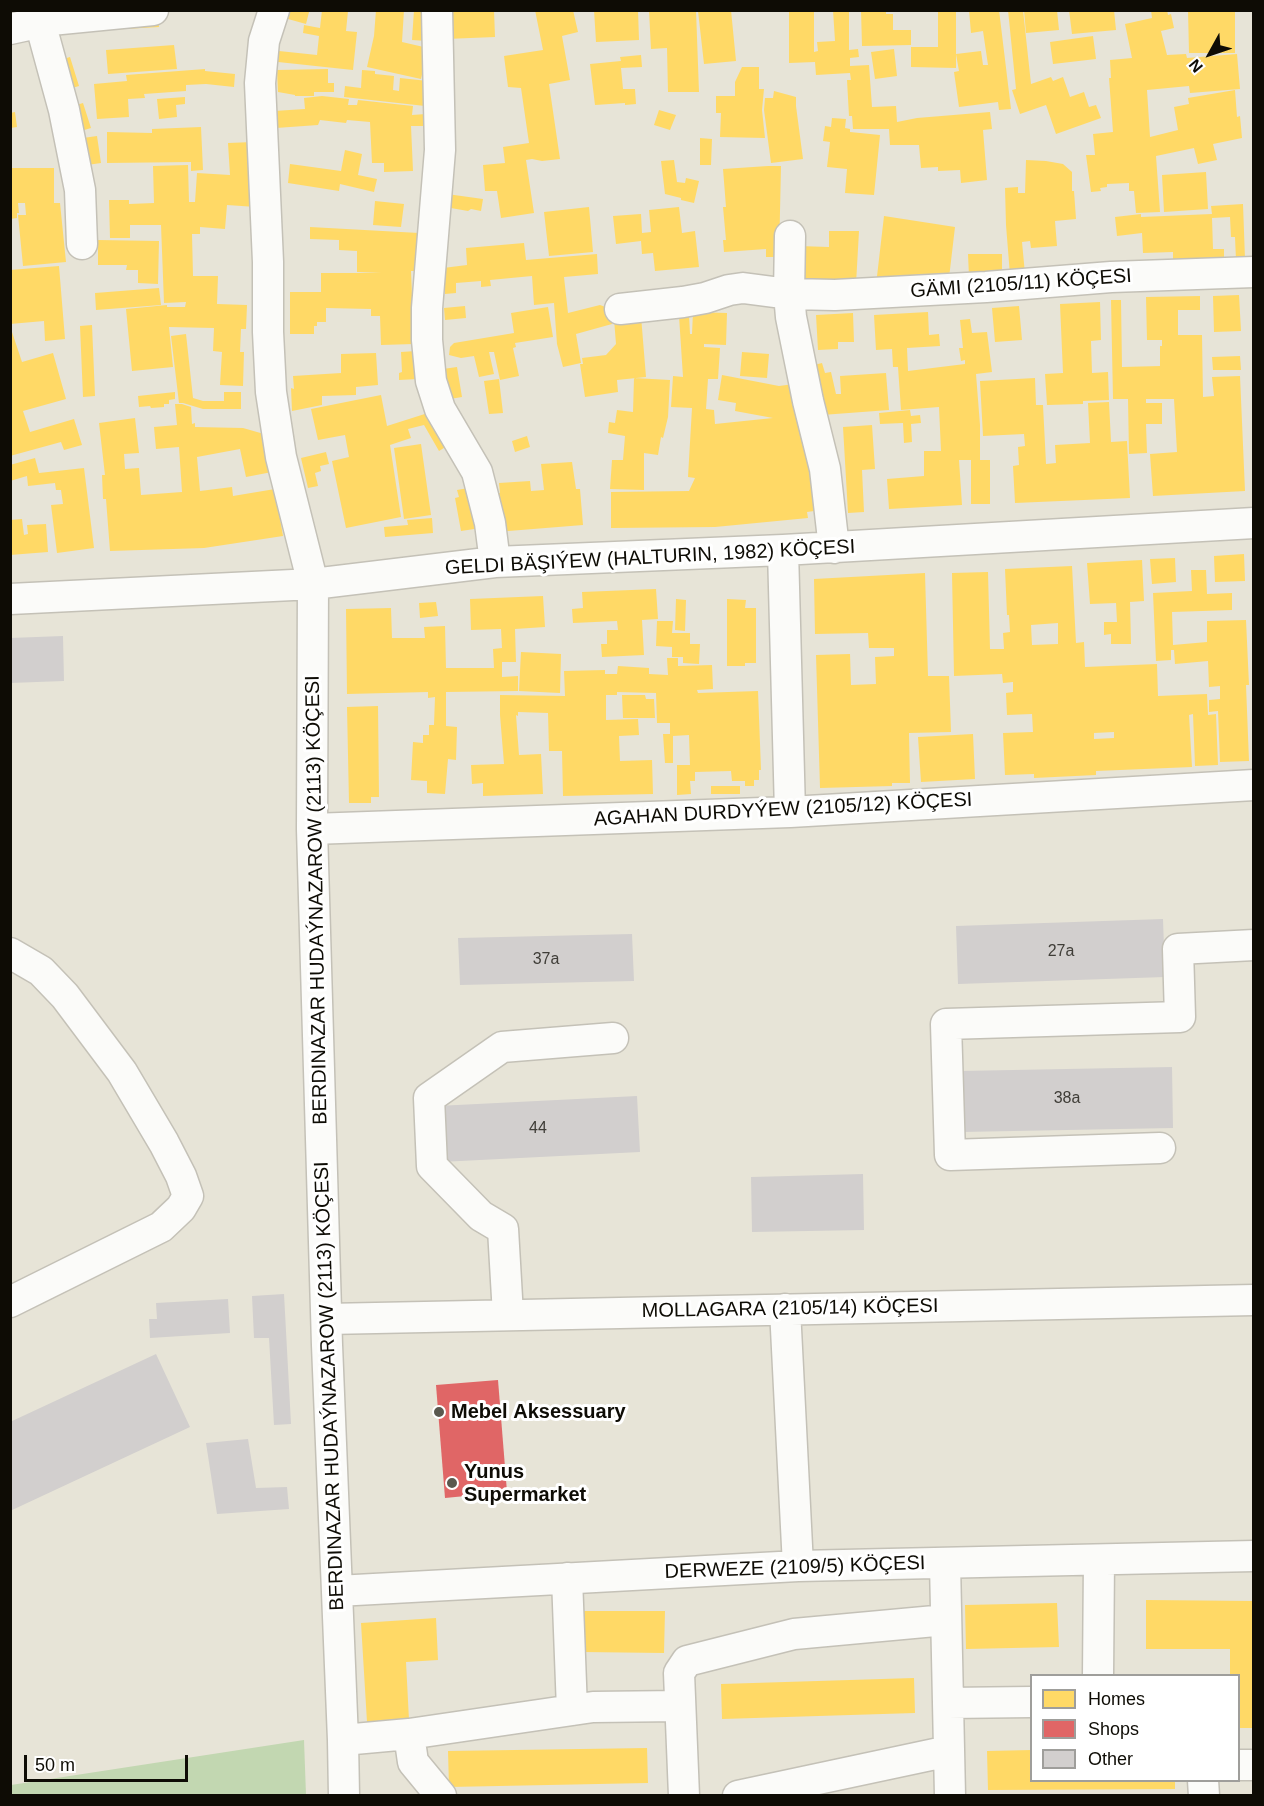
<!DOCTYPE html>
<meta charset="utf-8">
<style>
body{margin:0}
#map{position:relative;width:1264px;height:1806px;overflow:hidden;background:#e7e4d7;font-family:Helvetica,sans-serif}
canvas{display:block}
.frame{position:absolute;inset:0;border:12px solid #0e0c05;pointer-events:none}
.legend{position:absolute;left:1030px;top:1674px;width:210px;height:108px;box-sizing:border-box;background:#fff;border:2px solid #9f9e9b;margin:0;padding:8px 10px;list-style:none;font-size:18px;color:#0e0c05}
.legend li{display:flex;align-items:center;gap:12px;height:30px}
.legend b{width:30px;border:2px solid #9f9e9b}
.north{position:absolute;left:1180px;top:24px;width:60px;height:60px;-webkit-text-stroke:4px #fff;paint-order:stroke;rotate:230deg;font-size:16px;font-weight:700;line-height:24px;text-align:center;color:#0e0c05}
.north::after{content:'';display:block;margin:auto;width:21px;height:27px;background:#0e0c05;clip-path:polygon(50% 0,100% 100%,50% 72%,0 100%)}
.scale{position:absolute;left:24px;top:1755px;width:164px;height:27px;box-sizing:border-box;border:3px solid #0e0c05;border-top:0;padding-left:8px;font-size:18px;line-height:21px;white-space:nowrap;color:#0e0c05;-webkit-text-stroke:4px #fff;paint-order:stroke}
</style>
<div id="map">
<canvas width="1264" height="1806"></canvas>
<div class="frame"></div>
<ul class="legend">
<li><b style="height:16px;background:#ffd966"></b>Homes</li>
<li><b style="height:16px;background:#e06666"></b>Shops</li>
<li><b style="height:16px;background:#d2cfce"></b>Other</li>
</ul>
<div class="north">N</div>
<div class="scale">50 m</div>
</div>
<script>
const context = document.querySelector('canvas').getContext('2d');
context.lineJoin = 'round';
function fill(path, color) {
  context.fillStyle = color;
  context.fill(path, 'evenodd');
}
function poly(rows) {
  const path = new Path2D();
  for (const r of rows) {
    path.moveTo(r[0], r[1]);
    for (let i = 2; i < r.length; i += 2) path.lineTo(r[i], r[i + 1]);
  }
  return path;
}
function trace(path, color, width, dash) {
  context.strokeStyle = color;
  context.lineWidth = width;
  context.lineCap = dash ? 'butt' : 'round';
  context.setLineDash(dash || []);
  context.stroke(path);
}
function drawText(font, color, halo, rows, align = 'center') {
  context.font = font + ' Helvetica,sans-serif';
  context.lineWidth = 6;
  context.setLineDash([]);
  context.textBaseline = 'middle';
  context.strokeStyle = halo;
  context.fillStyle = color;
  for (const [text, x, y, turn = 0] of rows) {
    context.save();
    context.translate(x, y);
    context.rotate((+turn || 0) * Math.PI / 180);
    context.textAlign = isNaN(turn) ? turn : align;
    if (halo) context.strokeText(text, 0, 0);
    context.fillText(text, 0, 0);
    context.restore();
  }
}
fill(poly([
 [304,1740,306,1795,11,1795,11,1785]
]), '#c2d7b1');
fill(poly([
 [290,10,309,12,306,24,288,19],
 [322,10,348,11,346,31,357,32,353,70,278,62,279,51,317,55,319,36,303,33,304,25,320,28],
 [376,10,404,10,402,42,428,48,421,79,367,67,374,36],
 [414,10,429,11,427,41,412,40],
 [445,10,494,10,495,37,446,39],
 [535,10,573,10,578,32,562,36,570,80,549,84,560,159,542,161,532,159,526,160,534,213,501,218,497,191,485,191,483,165,505,163,503,147,529,143,521,88,508,87,504,56,543,50],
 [594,10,638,10,639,40,596,42],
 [649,10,696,10,699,92,668,92,667,48,651,49],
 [731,10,736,61,704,64,698,11],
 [789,10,814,10,814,52,818,51,817,42,835,41,833,10,849,10,849,50,858,49,859,57,850,58,850,66,869,65,872,107,896,106,897,122,917,118,990,112,992,129,983,130,987,180,961,183,960,170,938,171,938,167,921,168,919,145,890,145,889,129,853,129,852,116,849,116,847,80,851,80,850,73,816,75,815,62,789,63],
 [861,10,886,10,886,14,893,14,893,30,911,30,911,45,862,46],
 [938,10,956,10,956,68,911,67,911,47,938,47],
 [969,10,999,10,1011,109,999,110,998,102,959,107,954,72,959,71,956,54,981,51,983,65,988,65,983,31,971,33],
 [1008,10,1023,10,1031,84,1051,77,1053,81,1063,77,1070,97,1084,92,1089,107,1096,105,1101,118,1056,134,1046,105,1020,114,1012,90,1016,89],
 [1024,10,1057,10,1059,30,1026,33],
 [1069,10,1114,10,1116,30,1072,34],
 [1151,10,1167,10,1168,15,1171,14,1174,28,1161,31,1167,55,1186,54,1187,58,1237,54,1240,89,1190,93,1189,86,1147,90,1150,137,1178,130,1174,107,1189,104,1188,98,1235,90,1237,117,1240,116,1242,138,1213,144,1217,160,1198,164,1194,148,1156,156,1160,212,1136,213,1134,191,1129,191,1129,183,1107,184,1107,187,1100,188,1101,191,1091,192,1086,155,1095,155,1093,134,1113,132,1109,78,1111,78,1110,60,1132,58,1125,24,1152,18],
 [1188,10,1235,10,1235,53,1189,53],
 [158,18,159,27,107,30,106,21],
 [1093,36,1096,59,1053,64,1050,42],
 [174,45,177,69,108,74,106,50],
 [894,49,897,76,875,79,871,52],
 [641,55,642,67,621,68,623,89,635,89,636,104,625,105,625,103,595,105,590,64,621,61,620,57],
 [70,57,79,86,69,89,60,60],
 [742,67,759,67,759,89,764,89,762,110,765,138,720,137,721,113,716,113,716,96,735,96,735,82],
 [205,69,205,71,235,74,234,87,206,84,186,85,186,91,144,94,145,98,128,99,129,117,97,119,94,84,127,81,126,75],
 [328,69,328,83,334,83,334,92,314,92,314,96,295,96,295,95,278,92,277,70],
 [362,70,375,71,375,74,394,76,393,90,399,91,400,78,428,81,425,106,344,97,345,86,361,88],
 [774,91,796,97,796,106,803,159,771,163,764,110,765,98,773,98],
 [322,96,349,99,348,105,357,105,358,100,413,106,412,115,426,114,426,126,411,126,413,171,384,172,384,163,372,163,370,122,347,120,346,123,320,120,318,125,276,128,274,111,305,109,304,98],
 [185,97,185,104,176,105,177,117,159,119,157,99],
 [83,103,91,128,81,131,73,106],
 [659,110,676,115,670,130,654,125],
 [15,112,17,127,10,128,10,113],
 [832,118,846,119,845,128,850,129,850,132,880,135,874,195,845,193,847,169,827,167,830,142,823,141,825,126,831,127],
 [201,127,203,170,191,171,191,162,107,163,107,132,152,133,152,129],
 [97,136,101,163,87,165,83,138],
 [700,138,712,139,711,165,700,165],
 [253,142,256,207,227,205,225,229,200,227,200,234,192,234,193,276,218,276,217,304,247,305,246,329,241,329,240,352,244,352,243,386,220,385,222,352,213,351,214,328,169,327,173,367,132,371,126,309,167,305,167,307,185,307,186,302,164,303,161,225,130,225,130,238,110,238,109,200,129,200,129,204,154,203,153,166,188,165,189,202,195,202,197,173,230,175,228,143],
 [345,150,362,154,358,175,377,179,374,192,340,184,339,191,288,183,290,164,341,171],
 [674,160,677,182,685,183,686,178,699,181,694,203,681,200,681,198,665,194,661,161],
 [1026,160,1046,161,1063,164,1072,172,1072,191,1074,191,1076,219,1055,221,1057,246,1031,248,1030,241,1022,242,1025,274,1010,275,1006,225,1005,188,1018,187,1018,193,1025,193],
 [768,166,781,166,779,257,766,257,766,249,724,252,723,240,726,240,723,207,726,207,723,169],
 [10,168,54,168,54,203,60,203,66,262,23,266,18,215,26,215,25,203,18,203,19,213,17,213,17,218,10,219],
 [1206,172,1208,209,1164,212,1162,175],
 [447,194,483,199,481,211,471,209,468,211,445,207],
 [375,201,404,204,401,227,373,225],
 [1243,204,1245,259,1236,260,1235,237,1231,237,1230,217,1212,218,1213,249,1224,249,1224,260,1173,262,1173,252,1143,253,1142,233,1117,236,1115,217,1141,214,1141,217,1212,214,1211,206],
 [589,207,593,252,549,256,544,212],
 [679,207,682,233,695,231,699,267,655,271,653,253,642,254,641,241,616,244,613,216,641,214,642,233,651,232,649,210],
 [884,216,955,227,949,278,929,280,896,276,895,283,876,285],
 [310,227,419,233,415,271,411,271,414,344,381,345,380,316,371,316,371,309,326,308,326,322,317,322,317,326,314,326,314,334,290,334,290,292,321,292,321,273,381,273,357,272,357,251,339,250,339,240,310,239],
 [829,231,859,231,856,284,797,283,798,246,829,247],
 [98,240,159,241,158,284,138,283,138,270,126,270,127,265,98,265],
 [524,243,526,260,597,254,598,274,564,277,568,313,600,305,611,309,612,324,576,334,581,363,563,367,557,344,554,303,534,305,532,276,490,280,491,286,481,287,481,281,456,283,456,293,445,294,443,268,467,265,466,248],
 [968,254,1002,254,1002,277,969,277],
 [59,266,65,339,45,341,44,321,10,324,10,270],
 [159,288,161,305,96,310,95,293],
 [1239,295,1241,331,1214,332,1213,296],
 [1200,296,1200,310,1178,310,1178,335,1202,335,1203,397,1214,396,1212,377,1240,376,1245,491,1153,496,1150,454,1177,452,1174,399,1146,399,1146,403,1162,403,1162,424,1146,424,1147,453,1129,454,1128,399,1113,399,1111,300,1121,300,1122,367,1160,366,1160,346,1162,346,1162,340,1147,340,1146,297],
 [1100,302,1101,340,1091,341,1092,373,1108,372,1109,400,1083,401,1083,404,1047,405,1045,374,1063,373,1060,304],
 [465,306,466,318,445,320,444,308],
 [1019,306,1022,340,995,342,992,308],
 [548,307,553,337,515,343,516,347,513,348,519,376,500,380,494,352,489,352,494,374,479,377,474,356,461,358,449,355,450,347,454,343,514,333,511,313],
 [693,312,727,313,726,345,704,344,704,347,720,348,718,379,708,379,706,409,714,410,715,424,773,418,735,411,736,403,718,400,722,375,779,386,794,384,821,510,807,512,808,518,715,527,611,528,611,492,689,491,695,478,688,477,692,408,671,407,673,376,683,377,679,316,689,315,690,334,692,334],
 [928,312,929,335,939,334,940,346,907,348,908,371,965,364,965,360,961,361,959,348,963,348,960,320,970,319,972,333,987,332,992,372,976,374,980,425,980,460,990,460,990,504,971,504,971,460,959,460,962,505,889,509,887,479,924,476,924,451,941,451,939,407,901,410,898,367,893,367,892,349,876,350,874,315],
 [853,313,854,342,838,342,838,349,818,350,816,315],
 [641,316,646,377,617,380,618,392,585,397,580,364,583,364,582,358,606,355,616,344,614,319],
 [92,325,95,396,83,397,80,326],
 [10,326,22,362,53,353,66,399,23,411,30,432,74,419,82,445,64,450,61,442,10,456],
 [186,334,193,398,203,401,224,401,224,392,241,392,241,409,203,409,183,403,179,403,171,336],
 [416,351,418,379,399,380,399,373,402,372,401,352],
 [742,352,769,354,767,378,740,376],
 [376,353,378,385,356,387,356,395,322,396,322,405,292,411,291,388,294,389,293,376,341,373,341,354],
 [1240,356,1241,370,1213,370,1212,357],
 [822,363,825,373,831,372,836,394,841,394,840,376,886,373,889,410,822,415,806,367],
 [457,367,462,397,444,400,443,369],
 [634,378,670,380,668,417,663,438,661,437,658,455,644,453,644,490,610,489,612,460,623,460,625,436,608,433,609,422,615,423,617,410,633,412],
 [1035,378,1036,405,1043,405,1046,464,1056,463,1055,445,1090,443,1088,403,1109,402,1111,442,1127,441,1130,498,1015,503,1013,466,1019,465,1018,447,1025,446,1024,434,983,436,980,381],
 [499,379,503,413,489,414,484,381],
 [175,392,175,399,169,400,169,404,164,404,164,407,151,408,150,406,139,407,138,396],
 [381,395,387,426,431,412,447,446,439,451,424,425,408,429,411,438,390,445,401,517,346,528,332,461,349,457,345,435,318,440,311,409],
 [175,404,182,404,191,407,192,424,195,423,195,427,243,428,264,434,272,472,246,477,240,449,197,457,200,491,232,487,233,496,275,489,283,536,204,548,110,551,106,499,103,499,102,475,105,475,99,423,135,418,139,453,124,454,125,469,139,468,141,495,182,492,179,447,156,449,154,427,177,425],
 [910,410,911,416,920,415,921,423,911,424,912,442,904,443,903,423,880,424,879,413],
 [872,425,875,469,862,470,864,512,848,513,843,427],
 [527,436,530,447,515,452,512,441],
 [421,444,431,515,404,519,394,448],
 [326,452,329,464,320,466,321,471,315,473,318,486,308,488,301,458],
 [35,458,39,473,84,468,94,548,57,553,51,505,63,504,61,490,56,490,55,483,28,486,27,476,10,481,10,465],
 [572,462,576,489,580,489,583,525,496,532,488,494,500,493,499,483,530,481,531,491,544,490,541,464],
 [474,487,481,528,461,531,455,498,459,497,457,490],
 [432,518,433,533,385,537,384,527,408,525,407,520],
 [22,519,24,535,28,534,27,525,46,524,48,552,10,555,10,520],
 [1244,554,1245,581,1215,582,1214,556],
 [1175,558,1176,582,1152,584,1150,559],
 [1142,560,1144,601,1130,602,1131,644,1111,644,1111,634,1104,635,1104,622,1117,622,1116,603,1090,604,1087,563],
 [1072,566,1076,643,1084,642,1085,667,1157,664,1158,696,1207,694,1208,715,1216,714,1218,765,1195,766,1193,714,1189,715,1192,767,1096,771,1096,775,1034,778,1034,774,1005,775,1003,733,1033,732,1032,714,1007,715,1006,693,1013,692,1013,682,1003,683,1002,674,954,676,952,573,988,572,990,649,1004,649,1003,633,1010,632,1009,615,1007,615,1005,569],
 [1058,623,1058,644,1032,645,1031,625],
 [1114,732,1114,738,1094,739,1094,733],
 [1191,570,1206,570,1207,594,1232,593,1232,610,1172,612,1173,645,1207,642,1207,621,1246,620,1249,685,1246,685,1249,761,1220,762,1218,711,1209,712,1209,700,1220,699,1220,686,1209,687,1208,661,1175,664,1174,650,1171,650,1171,660,1156,661,1153,593,1192,591],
 [925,573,928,676,949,676,951,732,909,733,910,783,892,783,892,786,820,788,816,655,850,654,851,685,876,684,875,657,894,656,894,648,869,648,868,633,815,634,814,579],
 [656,589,658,619,642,620,644,655,602,657,601,644,607,644,607,630,618,630,617,621,573,623,572,609,583,608,582,592],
 [543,596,545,627,515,629,516,662,502,662,502,677,518,676,518,691,446,692,446,726,457,727,456,760,448,759,445,794,427,793,427,781,411,780,413,742,423,743,423,735,429,735,429,725,434,725,435,697,428,698,428,692,347,694,346,609,391,608,392,638,425,638,424,627,445,626,446,668,494,668,493,649,502,648,501,629,471,630,470,599],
 [676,599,686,600,685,631,675,630],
 [727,599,746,600,745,608,756,608,756,663,745,663,745,666,727,666],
 [436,602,438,616,420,618,419,603],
 [657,621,673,621,672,633,690,633,690,644,700,644,699,664,683,663,683,657,672,657,672,647,656,646],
 [521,652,561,654,560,693,519,691],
 [667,658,678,658,678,666,712,665,713,689,697,690,698,693,758,691,761,770,759,770,759,780,754,780,754,786,745,786,745,781,732,781,731,771,695,772,695,781,690,781,691,794,677,795,677,765,690,765,689,735,673,736,673,763,665,763,663,734,670,734,670,723,657,723,656,693,617,692,617,695,606,695,606,720,638,719,639,735,619,736,620,761,652,760,653,794,563,796,562,751,549,751,548,713,518,712,518,716,516,715,519,755,541,754,543,794,483,796,483,783,472,784,471,765,504,764,500,715,500,695,565,696,564,671,605,670,605,674,617,674,618,666,649,668,649,674,668,675],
 [622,695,645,695,646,699,654,699,655,718,623,718],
 [378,706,379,797,371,797,371,803,349,803,347,707],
 [973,734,975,779,921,782,918,737],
 [711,786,740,786,740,794,711,794],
 [1146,1600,1254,1601,1254,1728,1239,1728,1239,1676,1230,1676,1230,1649,1146,1649],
 [1057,1603,1059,1647,966,1649,965,1605],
 [583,1611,665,1611,664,1653,582,1652],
 [436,1618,438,1660,406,1662,409,1720,367,1722,361,1623],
 [914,1678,915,1713,722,1719,721,1684],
 [647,1748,648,1783,449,1787,448,1751],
 [1032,1750,1032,1780,1175,1780,1175,1789,988,1790,987,1751]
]), '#ffd966');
fill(poly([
 [498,1380,507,1492,445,1498,436,1385]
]), '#e06666');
fill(poly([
 [63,636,64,681,10,683,10,638],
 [1163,919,1165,977,958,984,956,926],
 [632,934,634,981,460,985,458,938],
 [1172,1067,1173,1128,961,1132,960,1071],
 [637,1096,640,1152,440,1162,437,1106],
 [863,1174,864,1230,752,1232,751,1177],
 [284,1294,291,1424,274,1425,269,1338,254,1338,252,1296],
 [228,1299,230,1333,150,1338,149,1319,157,1319,156,1303],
 [156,1354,190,1427,10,1511,10,1422],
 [248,1439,256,1488,287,1487,289,1509,217,1514,206,1443]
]), '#d2cfce');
const minor = poly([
 [34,10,40,22,64,110,80,190,82,244],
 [274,10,264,41,260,83,268,262,268,332,271,392,281,457,313,584,312,829,327,1345,343,1740,344,1796],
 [437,10,440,150,427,308,427,340,431,381,440,409,477,472,490,523,495,562],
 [10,29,51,20,153,10],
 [790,236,789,294,791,317,808,401,825,469,834,548],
 [620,309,683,302,705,298,729,290,743,288,789,294,835,295,986,287,1111,277,1254,272],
 [783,550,790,812],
 [10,599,313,584,495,562,783,550,1254,523],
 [312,829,790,812,1254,785],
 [10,953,41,971,65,996,122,1072,164,1143,181,1176,188,1196,181,1208,161,1227,10,1302],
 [1160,1148,950,1155,946,1024,1180,1017,1178,949,1254,945],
 [785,1309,798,1566],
 [508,1315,503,1229,481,1216,432,1166,429,1098,502,1047,613,1038],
 [327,1319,1254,1300],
 [945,1563,950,1796],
 [567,1578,572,1710],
 [337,1591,798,1566,1254,1556],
 [1098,1676,1099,1560],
 [948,1703,1032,1702],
 [409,1734,413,1762,441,1796],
 [343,1740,409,1734,593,1707,680,1706],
 [1238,1765,1254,1765],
 [1203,1780,1204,1796],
 [684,1796,679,1673,687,1661,794,1634,946,1620],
 [738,1796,949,1751]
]);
trace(minor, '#c4c1b7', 33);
trace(minor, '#fbfbf9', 30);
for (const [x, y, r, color] of [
 [439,1412,6,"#5a584e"],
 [452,1483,6,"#5a584e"]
]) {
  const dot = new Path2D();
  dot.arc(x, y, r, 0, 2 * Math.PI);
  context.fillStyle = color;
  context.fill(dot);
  trace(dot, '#fff', 2);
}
drawText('16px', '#3f3d37', null, [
 ["27a",1061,952],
 ["37a",546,960],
 ["38a",1067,1099],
 ["44",538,1129]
]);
drawText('20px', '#0e0c05', '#fff', [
 ["GÄMI (2105/11) KÖÇESI",1021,284,-4],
 ["GELDI BÄŞIÝEW (HALTURIN, 1982) KÖÇESI",650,558,-3],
 ["AGAHAN DURDYÝEW (2105/12) KÖÇESI",783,810,-3],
 ["BERDINAZAR HUDAÝNAZAROW (2113) KÖÇESI",317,900,-91],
 ["MOLLAGARA (2105/14) KÖÇESI",790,1309,-1],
 ["BERDINAZAR HUDAÝNAZAROW (2113) KÖÇESI",330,1386,-92],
 ["DERWEZE (2109/5) KÖÇESI",795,1568,-2]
]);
drawText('bold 20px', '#0e0c05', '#fff', [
 ["Mebel Aksessuary",451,1412],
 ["Yunus",464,1472],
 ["Supermarket",464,1495]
], 'left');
</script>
